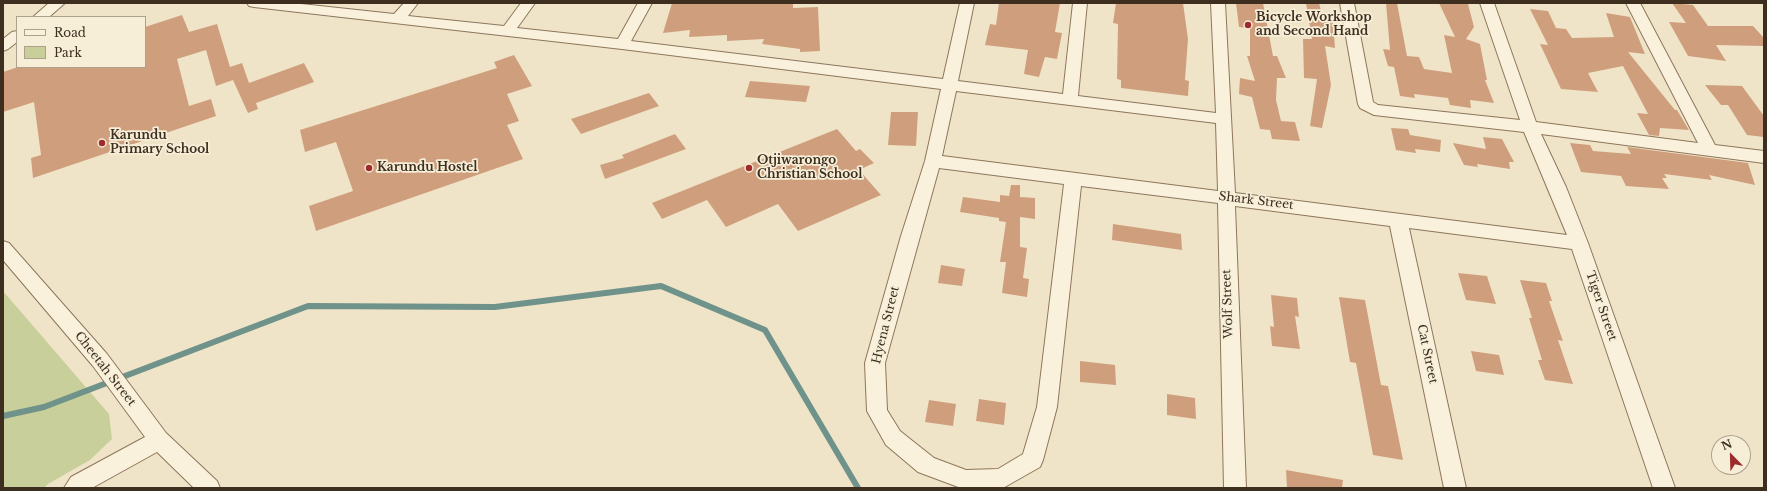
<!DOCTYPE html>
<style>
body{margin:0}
#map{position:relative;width:1767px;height:491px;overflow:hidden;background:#f0e4c8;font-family:"Libre Baskerville",serif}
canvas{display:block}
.frame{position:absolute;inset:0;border:4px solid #3d2e20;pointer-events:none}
.legend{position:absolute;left:16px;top:16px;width:130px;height:52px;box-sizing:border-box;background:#f7eed8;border:1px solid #ada18e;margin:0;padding:5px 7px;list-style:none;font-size:12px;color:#3d2e20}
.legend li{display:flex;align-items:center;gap:8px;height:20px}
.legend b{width:20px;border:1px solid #ada18e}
.north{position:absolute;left:1711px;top:435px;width:40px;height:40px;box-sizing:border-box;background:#f7eed8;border:1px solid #ada18e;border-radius:50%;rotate:337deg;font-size:11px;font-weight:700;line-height:16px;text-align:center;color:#3d2e20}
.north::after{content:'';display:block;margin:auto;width:14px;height:18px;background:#9e2a2b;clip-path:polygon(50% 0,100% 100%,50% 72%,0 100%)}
</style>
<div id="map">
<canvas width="1767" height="491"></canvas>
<div class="frame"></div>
<ul class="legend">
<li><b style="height:5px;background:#faf1dc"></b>Road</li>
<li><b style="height:11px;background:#c9cf9b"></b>Park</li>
</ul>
<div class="north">N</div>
</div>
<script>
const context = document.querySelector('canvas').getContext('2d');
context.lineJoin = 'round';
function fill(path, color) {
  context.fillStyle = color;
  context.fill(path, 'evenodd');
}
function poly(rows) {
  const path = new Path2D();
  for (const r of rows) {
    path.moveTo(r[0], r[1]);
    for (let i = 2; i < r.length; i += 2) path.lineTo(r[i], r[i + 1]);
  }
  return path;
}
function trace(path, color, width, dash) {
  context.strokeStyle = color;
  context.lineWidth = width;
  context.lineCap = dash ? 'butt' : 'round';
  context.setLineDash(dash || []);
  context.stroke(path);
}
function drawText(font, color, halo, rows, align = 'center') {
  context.font = font + ' "Libre Baskerville",serif';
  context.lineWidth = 3.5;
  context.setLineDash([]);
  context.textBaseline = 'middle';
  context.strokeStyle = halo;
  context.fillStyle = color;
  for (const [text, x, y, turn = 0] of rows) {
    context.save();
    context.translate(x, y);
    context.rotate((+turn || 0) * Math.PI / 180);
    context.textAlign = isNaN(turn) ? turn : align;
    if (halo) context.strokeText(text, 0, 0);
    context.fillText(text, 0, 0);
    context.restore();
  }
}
fill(poly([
 [3,291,109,414,112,439,90,460,48,484,44,488,3,488]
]), '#c9cf9b');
trace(poly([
 [3,416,44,407,308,306,495,307,661,286,765,330,858,488]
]), '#6f938a', 6);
fill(poly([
 [672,3,793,3,793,8,818,7,820,51,800,52,800,49,762,44,764,39,727,41,727,35,689,37,690,30,663,33],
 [999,3,1060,3,1055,32,1062,33,1057,59,1045,57,1039,77,1024,74,1028,50,985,45,990,24,996,25],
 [1116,3,1183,3,1188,39,1185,80,1189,81,1188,96,1121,88,1121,80,1117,79,1118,24,1113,23],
 [1236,3,1263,3,1273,56,1277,56,1286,78,1277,78,1276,100,1281,121,1295,122,1300,141,1272,139,1270,130,1260,129,1252,97,1239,94,1240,78,1255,81,1247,56,1250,56,1250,28,1239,27],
 [1306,3,1319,3,1324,21,1333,22,1335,48,1325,46,1331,85,1322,128,1310,126,1317,79,1304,78,1303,39,1312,39],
 [1386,3,1397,3,1407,56,1419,57,1424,69,1452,73,1444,35,1455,37,1439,3,1468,4,1474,27,1466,39,1480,44,1487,80,1485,80,1494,103,1470,100,1471,108,1450,105,1448,98,1414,94,1415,98,1400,96,1394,67,1388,66,1383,49,1390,50],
 [1672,3,1693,5,1708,26,1753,26,1764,38,1764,46,1716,45,1726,61,1688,56,1669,22,1686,23],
 [1530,9,1548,11,1556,28,1566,29,1572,38,1614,37,1606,13,1630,17,1645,54,1628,52,1675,110,1677,110,1689,130,1660,128,1659,136,1649,135,1637,113,1648,114,1623,66,1588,73,1598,92,1561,89,1540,44,1548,45],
 [182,15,189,32,217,24,230,67,242,63,249,83,304,63,314,82,256,103,258,109,248,113,233,80,216,86,206,50,177,59,189,106,211,99,216,116,33,178,31,158,41,155,34,102,3,112,3,72,18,67,145,67,145,27],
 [514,55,532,86,507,94,519,121,507,125,523,159,316,231,309,206,353,191,336,142,305,152,300,130,497,68,494,62],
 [750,81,810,86,806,102,745,97],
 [1705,85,1742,86,1764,116,1764,137,1747,135,1728,105,1721,105],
 [649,93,659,106,581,134,571,119],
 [891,112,918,112,916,146,888,145],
 [1391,128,1408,129,1410,135,1441,140,1440,152,1415,149,1416,153,1396,150],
 [837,129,856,151,860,149,874,163,859,170,881,195,798,231,778,204,726,227,707,200,662,219,652,203],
 [675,134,686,149,605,179,600,165,624,158,622,155],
 [1483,137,1502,139,1514,162,1509,162,1510,169,1477,164,1478,167,1464,165,1453,143,1486,149],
 [1570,143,1590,145,1593,151,1631,154,1627,147,1748,163,1755,185,1709,175,1712,180,1664,174,1667,178,1662,178,1669,189,1626,186,1621,176,1581,172],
 [1011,185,1020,185,1020,197,1035,198,1035,219,1020,217,1020,247,1027,248,1023,278,1029,279,1027,297,1002,293,1006,262,1000,262,1006,222,999,221,999,218,960,212,963,197,1000,202,1000,195,1009,196],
 [1113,224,1181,234,1182,250,1112,240],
 [941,265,965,269,962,286,938,283],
 [1458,273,1487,276,1496,304,1466,300],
 [1520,280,1546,283,1552,301,1549,301,1563,341,1558,340,1573,384,1545,380,1538,360,1542,360,1529,318,1532,318],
 [1271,295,1297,298,1299,317,1295,316,1300,349,1272,346,1270,326,1274,327],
 [1339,297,1365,300,1381,385,1388,386,1403,460,1373,455,1356,363,1350,362],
 [1471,351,1499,355,1504,375,1476,371],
 [1080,361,1115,365,1116,385,1080,382],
 [1167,394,1195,398,1196,419,1167,415],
 [979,399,1006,403,1004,425,976,421],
 [929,400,956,404,953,426,925,422],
 [1286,470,1343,480,1342,488,1287,488]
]), '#cf9f7d');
const street = poly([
 [49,3,65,3,49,17,33,17,49,3],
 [247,3,292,3,394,14,404,3,418,3,408,16,504,26,521,3,535,3,517,28,618,39,638,3,652,3,631,41,943,79,960,3,974,3,958,81,1063,94,1073,3,1087,3,1078,96,1216,113,1211,3,1225,3,1235,193,1567,235,1524,132,1374,115,1360,108,1358,104,1340,3,1354,3,1373,102,1378,105,1520,120,1480,3,1494,3,1536,122,1698,143,1626,3,1640,3,1715,145,1764,151,1764,163,1541,134,1566,187,1588,243,1675,488,1653,488,1572,249,1409,228,1466,488,1444,488,1390,226,1235,206,1246,488,1224,488,1218,203,1081,186,1057,407,1043,460,1040,467,1003,488,961,488,918,472,886,445,867,411,865,363,901,236,925,161,941,89,622,49,254,7,249,6,247,3],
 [956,91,1216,123,1218,191,942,156,956,91],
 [939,168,1064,184,1037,407,1023,454,998,469,966,470,934,458,900,431,887,410,885,363,939,168],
 [17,31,17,42,8,49,3,51,3,39,12,32,17,31],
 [3,241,9,243,107,354,166,433,217,481,220,488,194,488,157,452,92,488,64,488,71,477,145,437,93,366,3,260,3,241]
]);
trace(street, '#8d765c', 2);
fill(street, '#faf1dc');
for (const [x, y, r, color] of [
 [1248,25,4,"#9e2a2b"],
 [102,143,4,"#9e2a2b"],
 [369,168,4,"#9e2a2b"],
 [749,168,4,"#9e2a2b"]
]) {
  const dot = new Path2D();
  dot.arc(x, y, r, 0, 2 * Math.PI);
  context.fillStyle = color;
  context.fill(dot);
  trace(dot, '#f7eed8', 1.5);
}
drawText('bold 12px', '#3d2e20', '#f7eed8', [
 ["Bicycle Workshop",1256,18],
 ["and Second Hand",1256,32],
 ["Karundu",110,136],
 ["Primary School",110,150],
 ["Otjiwarongo",757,161],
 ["Christian School",757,175],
 ["Karundu Hostel",377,168]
], 'left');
drawText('12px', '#3d2e20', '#f7eed8', [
 ["Shark Street",1256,201,7],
 ["Wolf Street",1228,304,-92],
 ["Tiger Street",1601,306,71],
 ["Hyena Street",886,325,-76],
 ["Cat Street",1427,354,78],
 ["Cheetah Street",105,369,52]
]);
</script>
